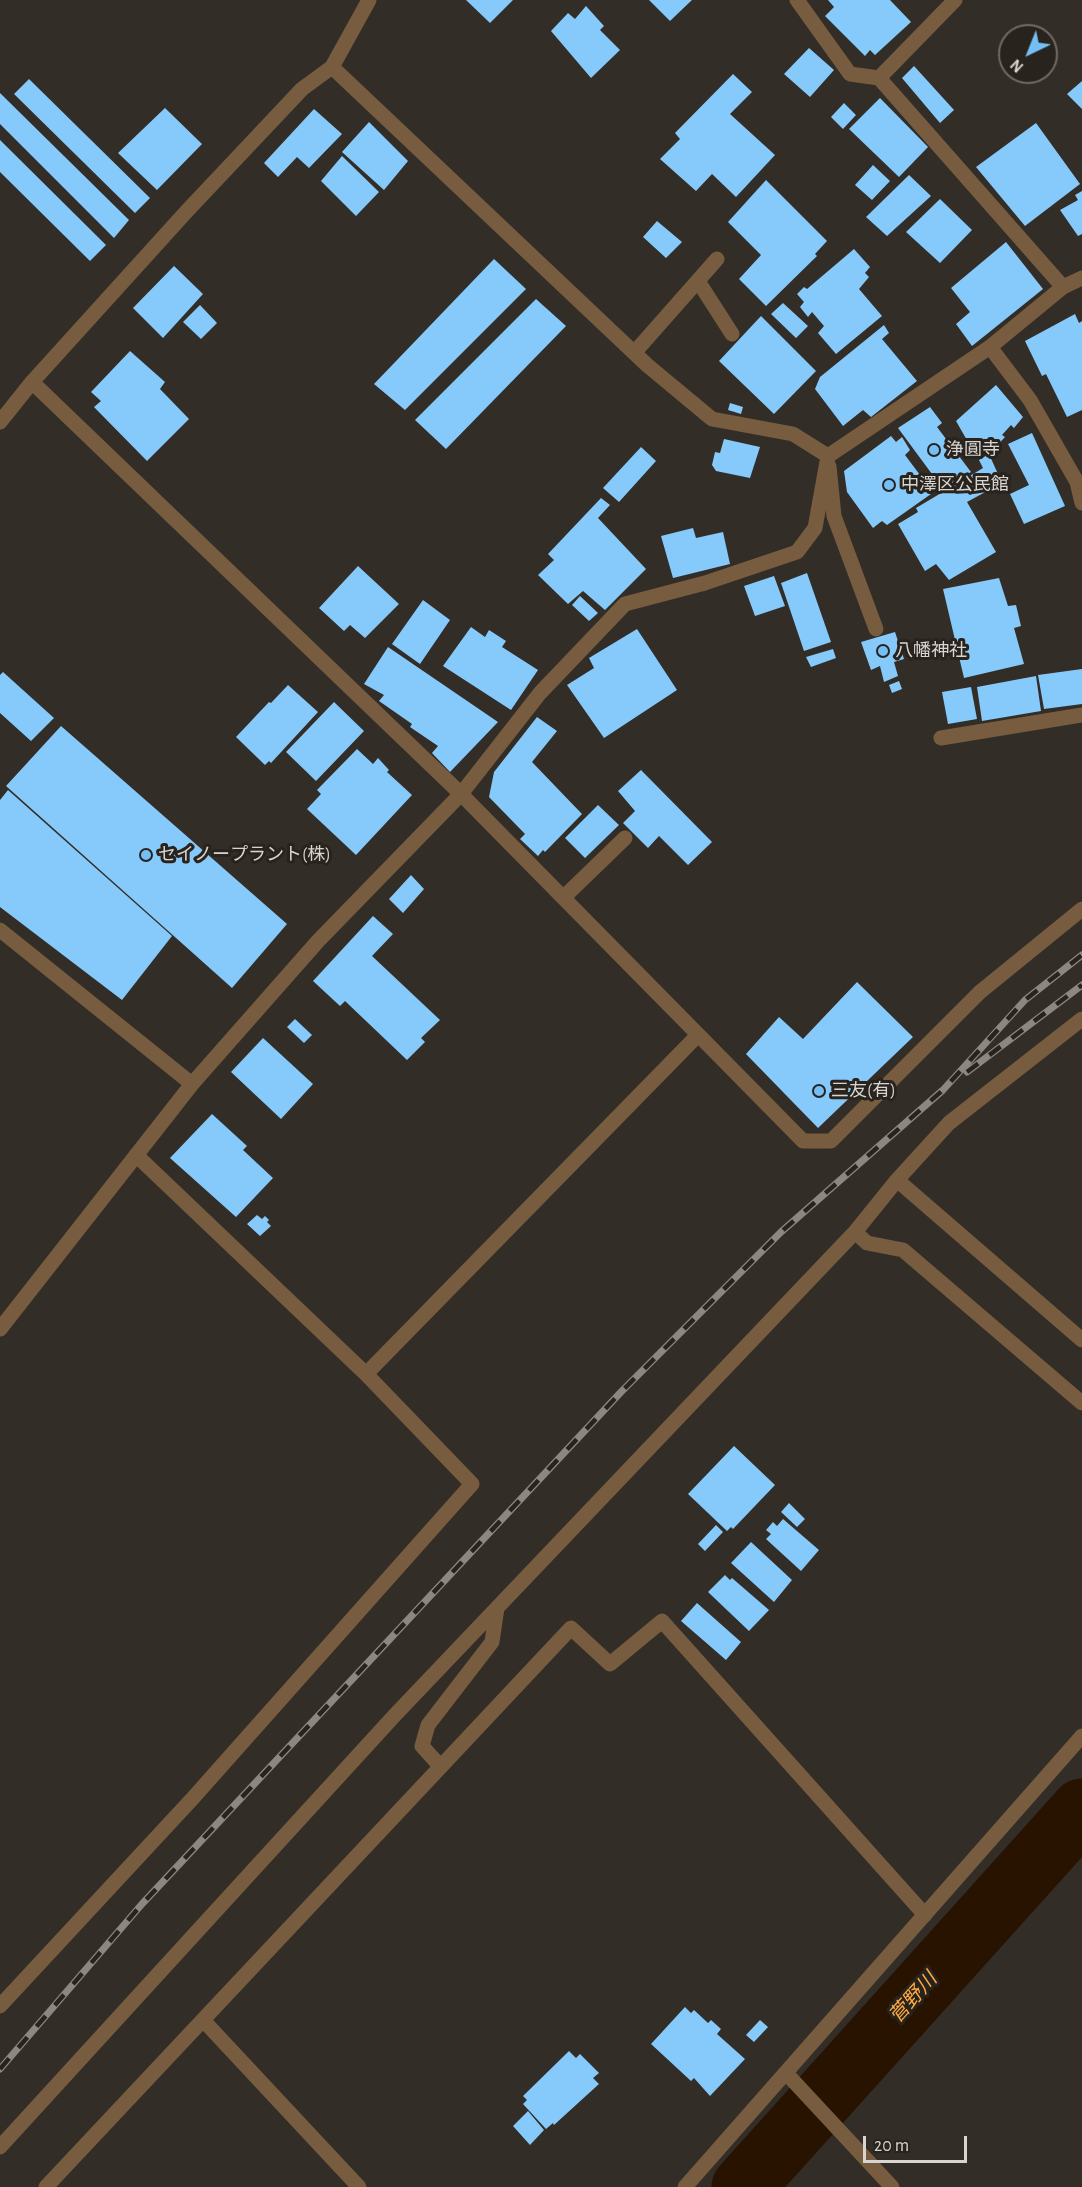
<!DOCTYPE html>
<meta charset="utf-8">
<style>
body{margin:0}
#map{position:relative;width:1082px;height:2187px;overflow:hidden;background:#332d27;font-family:"Alegreya Sans",sans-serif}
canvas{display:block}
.north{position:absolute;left:998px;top:24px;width:60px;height:60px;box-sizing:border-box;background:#29231e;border:2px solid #6f6a66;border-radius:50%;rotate:223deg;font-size:16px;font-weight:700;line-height:24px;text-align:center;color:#d8d5d1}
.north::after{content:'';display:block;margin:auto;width:21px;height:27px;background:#74c0f6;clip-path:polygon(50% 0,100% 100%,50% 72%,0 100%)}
.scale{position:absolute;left:863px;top:2136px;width:104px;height:27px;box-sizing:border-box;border:3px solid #d8d5d1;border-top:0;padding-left:8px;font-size:18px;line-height:21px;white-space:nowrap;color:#d8d5d1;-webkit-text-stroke:4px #29231e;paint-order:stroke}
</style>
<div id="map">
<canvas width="1082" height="2187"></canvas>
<div class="north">N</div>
<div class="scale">20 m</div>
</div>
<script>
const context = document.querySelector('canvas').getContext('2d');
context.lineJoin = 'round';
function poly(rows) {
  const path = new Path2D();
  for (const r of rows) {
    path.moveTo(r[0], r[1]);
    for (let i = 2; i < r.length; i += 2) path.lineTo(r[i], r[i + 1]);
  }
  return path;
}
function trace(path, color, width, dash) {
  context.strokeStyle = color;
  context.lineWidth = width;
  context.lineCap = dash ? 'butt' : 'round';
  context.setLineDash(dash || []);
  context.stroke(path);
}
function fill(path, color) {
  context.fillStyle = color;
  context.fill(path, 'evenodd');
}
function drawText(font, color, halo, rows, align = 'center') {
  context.font = font + ' "Alegreya Sans","Noto Sans JP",sans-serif';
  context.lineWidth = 6;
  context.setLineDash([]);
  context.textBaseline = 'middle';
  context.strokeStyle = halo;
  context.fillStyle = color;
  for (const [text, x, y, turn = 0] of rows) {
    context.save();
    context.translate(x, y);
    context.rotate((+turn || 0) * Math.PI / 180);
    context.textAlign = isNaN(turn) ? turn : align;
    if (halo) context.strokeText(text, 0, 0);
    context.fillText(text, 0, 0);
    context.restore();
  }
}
trace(poly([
 [743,2187,1082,1810]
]), '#271300', 63);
fill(poly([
 [466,0,513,0,490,23],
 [649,0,692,0,670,21],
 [828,0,890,0,911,22,875,55,870,50,865,56,825,16,834,7],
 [586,6,604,26,600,30,620,50,591,78,551,31,568,13,575,19],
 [809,48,834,70,810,97,784,74],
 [914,66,954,110,940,123,902,78],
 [733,74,752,92,730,114,775,155,736,197,712,174,696,191,660,159,680,139,675,133],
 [29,79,150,198,135,213,14,94],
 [1082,81,1082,109,1067,94],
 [0,93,129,220,114,238,0,124],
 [880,98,928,147,899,177,849,129],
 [844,103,856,115,843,129,831,117],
 [165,108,202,144,157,190,118,153],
 [314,109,342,134,309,168,297,157,278,177,264,163],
 [369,122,408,161,384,190,342,152],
 [1036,123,1080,184,1025,226,976,167],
 [0,140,106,245,90,261,0,172],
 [342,156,379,192,356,216,321,181],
 [873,165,890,181,872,200,855,185],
 [909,175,931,196,887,236,866,217],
 [766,180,827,241,815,254,817,256,766,306,739,279,761,255,728,222],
 [1082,191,1082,234,1078,236,1060,210,1078,200,1075,195],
 [940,199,972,230,940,263,906,232],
 [657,221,682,242,666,258,643,237],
 [1006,242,1043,289,972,346,956,324,970,312,951,288],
 [854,249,870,267,865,273,869,277,859,289,882,316,836,354,818,333,824,326,812,312,808,317,800,307,804,302,797,294,804,287,807,289],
 [494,259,526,289,405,410,374,384],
 [174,266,203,294,163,338,133,308],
 [536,299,566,326,446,449,415,420],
 [783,303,808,326,796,338,771,314],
 [200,305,217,323,201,339,183,322],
 [1075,314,1079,323,1082,321,1082,410,1067,417,1046,374,1042,376,1025,341],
 [761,316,816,371,774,414,719,361],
 [884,325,889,333,882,339,917,381,871,417,863,410,843,426,815,389,820,377],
 [130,351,165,382,160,389,189,419,147,461,94,407,101,401,91,392],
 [996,385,1023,417,1014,428,1011,425,1002,435,1005,437,995,448,989,442,976,456,956,421],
 [730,403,743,407,741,414,728,410],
 [930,407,942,423,937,427,971,472,943,489,898,428],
 [1032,433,1065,506,1024,524,1010,494,1029,485,1008,444],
 [891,436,896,442,902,437,910,450,905,455,923,479,929,474,935,482,928,489,931,494,887,525,882,521,873,528,847,492,844,471],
 [724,439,760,447,750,478,716,471,712,465,715,452,720,453],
 [641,447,656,461,619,502,603,488],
 [989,454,1002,483,967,502,996,552,949,580,936,564,925,571,898,524,918,512,916,508,983,468,979,460],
 [601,498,610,505,598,518,646,569,605,610,583,591,568,604,538,575,554,560,548,554],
 [693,528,696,538,723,532,730,564,673,578,661,536],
 [358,566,399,604,365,638,350,625,344,631,319,608],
 [807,573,831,642,804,651,781,583],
 [774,576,785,606,755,616,744,586],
 [999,578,1008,606,1016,605,1021,626,1014,628,1024,664,964,678,943,589],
 [580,596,598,613,589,621,572,605],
 [423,600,450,620,420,664,392,644],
 [471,627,485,637,489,630,506,641,502,647,538,670,511,710,443,666],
 [637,629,677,690,604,738,567,685,594,668,589,658],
 [895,632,904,659,894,662,898,676,884,682,880,666,871,670,861,642],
 [388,647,498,722,450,772,432,753,438,746,410,727,412,724,379,701,384,695,364,684],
 [833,649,836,658,811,667,806,657],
 [1082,669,1082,704,1044,709,1038,675],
 [3,672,54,718,31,741,0,713,0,675],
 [1036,676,1041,711,982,721,977,687],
 [899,681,902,689,892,693,889,685],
 [288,685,318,712,271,763,269,761,265,765,236,737,269,702,271,703],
 [971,687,977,719,948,724,942,692],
 [334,702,364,731,316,781,286,752],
 [537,717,557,731,532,762,582,814,545,852,543,850,538,856,520,839,525,834,489,797,494,772],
 [61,726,287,924,232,988,6,786],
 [357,749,373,764,378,758,389,770,387,772,412,795,356,855,307,809,321,794,317,790],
 [641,770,712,842,688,865,659,836,648,848,623,823,635,811,618,791],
 [8,790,172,936,122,1000,0,907,0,800],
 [598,805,619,825,585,858,565,838],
 [411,875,424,889,403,913,389,899],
 [373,916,393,934,372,956,440,1020,421,1038,425,1042,407,1060,345,1001,340,1006,313,981],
 [857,982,913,1037,818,1128,746,1054,779,1017,803,1039],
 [295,1019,312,1035,304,1043,287,1027],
 [263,1038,313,1084,281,1119,231,1072],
 [212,1114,247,1146,243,1150,273,1178,236,1217,170,1158],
 [257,1215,262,1219,265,1216,269,1220,267,1222,271,1226,260,1236,247,1224],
 [734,1446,775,1485,733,1529,731,1527,727,1531,688,1494],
 [789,1503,805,1519,797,1527,781,1512],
 [783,1519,819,1550,801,1571,766,1539,771,1534,766,1530,773,1522,777,1526],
 [716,1525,723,1532,705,1551,698,1544],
 [751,1542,792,1580,774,1602,731,1563],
 [725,1575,730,1580,732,1578,769,1610,749,1631,708,1592],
 [697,1603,741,1642,726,1660,681,1621],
 [685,2007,691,2013,694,2010,708,2023,711,2020,721,2029,717,2034,745,2059,710,2096,694,2078,691,2081,651,2044],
 [760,2020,768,2027,754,2042,746,2035],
 [569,2051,576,2058,580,2054,599,2073,593,2078,599,2084,554,2125,553,2123,546,2129,523,2104,527,2100,523,2096],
 [528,2111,544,2130,530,2145,513,2126]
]), '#86cafb');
trace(poly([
 [829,466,834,516,876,629]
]), '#775c3f', 15);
trace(poly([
 [797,0,850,74,879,78,1063,287],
 [332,67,647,365,712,419,793,434,828,456],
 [879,78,955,0],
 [698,281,732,334],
 [990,347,1030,400,1077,482,1082,503],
 [634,353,717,259],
 [32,382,461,794,803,1141,831,1141,980,992,1082,909],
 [0,422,32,382,186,212,302,89,332,67,369,0],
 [941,738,1082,715],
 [564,897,625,838],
 [0,930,192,1084],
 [1082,1019,949,1123,897,1180,855,1232,867,1243,903,1250,1082,1403],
 [897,1180,1082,1340],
 [0,1329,192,1084,318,941,461,794,540,693,625,604,705,583,797,552,815,528,828,456,990,347,1063,287,1082,278],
 [366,1374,698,1035],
 [440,1766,422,1746,428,1725,492,1642,497,1608],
 [0,2006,193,1798,472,1484,366,1374,136,1155],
 [203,2020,359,2187],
 [786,2073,892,2187],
 [0,2147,394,1716,855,1232],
 [46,2187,571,1628,610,1664,662,1621,925,1915],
 [685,2187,1082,1736]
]), '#775c3f', 15);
const rail = poly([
 [967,1072,1082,985],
 [0,2069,142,1904,621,1392,781,1232,943,1090,1025,1000,1082,955]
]);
trace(rail, '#8c8782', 7);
trace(rail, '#29231e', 4.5, [14]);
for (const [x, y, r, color] of [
 [934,450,6,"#74c0f6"],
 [889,485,6,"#74c0f6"],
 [883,651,6,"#74c0f6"],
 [146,855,6,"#74c0f6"],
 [819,1091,6,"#74c0f6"]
]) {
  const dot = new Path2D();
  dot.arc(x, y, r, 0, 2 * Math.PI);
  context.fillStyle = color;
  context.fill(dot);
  trace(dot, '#29231e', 2);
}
drawText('18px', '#d8d5d1', '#29231e', [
 ["浄圓寺",946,450],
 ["中澤区公民館",901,485],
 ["八幡神社",895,651],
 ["セイノープラント(株)",158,855],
 ["三友(有)",831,1091]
], 'left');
drawText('italic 20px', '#ffaa3f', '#29231e', [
 ["菅野川",913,1998,-48]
]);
</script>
